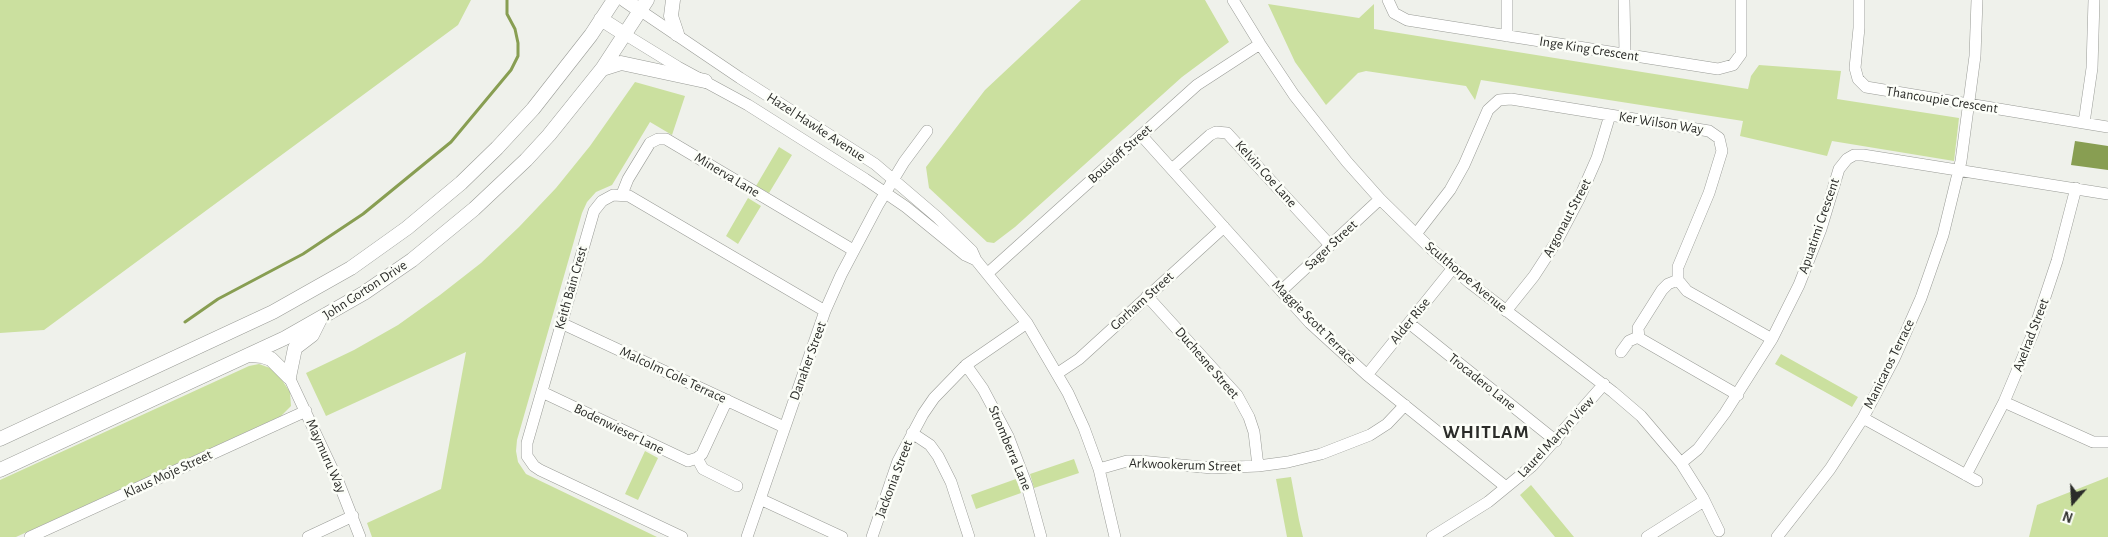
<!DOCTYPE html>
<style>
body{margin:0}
#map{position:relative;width:2108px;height:537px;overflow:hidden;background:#eff1eb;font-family:"Alegreya Sans",sans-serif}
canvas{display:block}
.north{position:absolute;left:2048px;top:477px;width:50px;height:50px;-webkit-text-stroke:4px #fcfef8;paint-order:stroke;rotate:199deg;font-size:14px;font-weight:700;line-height:20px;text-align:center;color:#2b2c29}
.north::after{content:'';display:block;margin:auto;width:18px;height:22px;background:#2b2c29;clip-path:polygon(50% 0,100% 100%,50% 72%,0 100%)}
</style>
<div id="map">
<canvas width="2108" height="537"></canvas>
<div class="north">N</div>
</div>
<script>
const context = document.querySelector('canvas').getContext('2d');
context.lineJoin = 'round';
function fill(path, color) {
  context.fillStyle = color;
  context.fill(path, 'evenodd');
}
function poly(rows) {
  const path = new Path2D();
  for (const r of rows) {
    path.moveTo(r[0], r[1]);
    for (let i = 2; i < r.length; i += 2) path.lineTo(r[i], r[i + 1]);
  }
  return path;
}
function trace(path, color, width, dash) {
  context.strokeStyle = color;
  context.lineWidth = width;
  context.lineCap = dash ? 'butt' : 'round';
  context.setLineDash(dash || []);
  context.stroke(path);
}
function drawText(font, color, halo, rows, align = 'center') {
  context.font = font + ' "Alegreya Sans",sans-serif';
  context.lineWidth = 5;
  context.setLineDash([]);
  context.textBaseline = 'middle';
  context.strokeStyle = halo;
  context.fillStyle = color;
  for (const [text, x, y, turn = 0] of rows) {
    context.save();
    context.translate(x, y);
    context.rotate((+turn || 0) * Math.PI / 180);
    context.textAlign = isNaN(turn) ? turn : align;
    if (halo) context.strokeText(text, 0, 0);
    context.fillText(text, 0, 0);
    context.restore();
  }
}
fill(poly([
 [0,0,471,0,458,25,44,330,0,333],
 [1081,0,1205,0,1229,42,1182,77,1015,227,994,243,987,242,929,188,926,167,985,90],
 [1268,4,1359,18,1374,4,1374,29,1748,89,1751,76,1759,65,1841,71,1837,99,1959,118,1954,161,1832,141,1827,156,1740,136,1743,121,1481,80,1475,100,1466,86,1366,71,1358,73,1326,105,1295,62],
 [635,82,685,96,672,135,650,122,612,185,596,192,587,202,582,213,517,440,516,451,518,462,526,474,657,537,372,537,367,523,441,489,466,352,326,416,306,373,354,350,398,325,440,295,481,263,519,227,556,188,590,146],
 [779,147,792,155,769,193,756,186],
 [748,198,761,206,738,244,726,236],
 [1781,354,1858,397,1852,407,1775,364],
 [259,364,270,368,280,377,290,392,291,406,281,416,16,537,0,537,0,480,249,366],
 [645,451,658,458,638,500,625,494],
 [1074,459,1079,473,1034,488,1030,474],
 [1291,477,1299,520,1303,537,1287,537,1276,479],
 [2108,477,2108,537,2029,537,2037,505],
 [1016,479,1021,493,976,509,971,495],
 [1531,485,1574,537,1555,537,1520,495]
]), '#cbe09f');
fill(poly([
 [2075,141,2108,146,2108,170,2071,165]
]), '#889e52');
trace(poly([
 [185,322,218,299,303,254,363,214,451,142,511,70,518,56,518,43,515,29,507,14,507,0]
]), '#889e52', 3);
const minor = poly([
 [1233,0,1260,44,1294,95,1347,162,1380,199,1428,246,1470,283,1613,392,1641,416,1681,463,1703,498,1719,531],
 [1388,0,1394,13,1407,20,1718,69,1733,65,1741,54,1741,0],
 [1624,0,1625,54],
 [1859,0,1859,28,1855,68,1858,79,1866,87,2108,127],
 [641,11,740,78,875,164,937,217,972,251,976,260,1027,323,1068,393,1084,428,1099,469,1115,537],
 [626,35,678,67,748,105,865,179,906,207,965,255,976,260],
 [1507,36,1507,0],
 [2084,123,2092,68,2094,0],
 [1141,135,1310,323,1367,375,1506,487],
 [1172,169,1210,135,1216,132,1227,133,1330,245],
 [622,194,628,179,650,143,658,139,666,139,853,250],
 [1416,234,1450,190,1464,165,1488,110,1499,100,1511,99,1709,131,1719,138,1722,151,1709,193,1678,267,1678,280,1687,291,1772,339],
 [988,273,1197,85,1260,44],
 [1678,280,1668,284,1662,290,1638,328,1639,338,1738,395],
 [1281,291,1380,199],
 [1147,296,1237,395,1249,417,1254,432,1258,466],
 [1506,311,1534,276,1558,239,1579,199,1597,158,1610,115],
 [561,323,784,427],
 [1409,323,1556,441],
 [1621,352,1629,341,1638,337],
 [966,365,983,389,1008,436,1027,486,1041,537],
 [1058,373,1079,359,1224,227],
 [1367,375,1453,268],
 [289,377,338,481,360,537],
 [542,392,688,461,697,458,702,454,727,400],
 [2004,402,2093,442,2108,442],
 [1863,418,1977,481],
 [912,433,930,445,938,456,951,482,969,537],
 [697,458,703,469,737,486],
 [1681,463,1698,449,1725,413,1772,339,1799,285,1821,229,1839,169,1847,159,1854,155,1863,155,2108,194],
 [1099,469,1127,461,1140,461,1212,468,1258,466,1288,462,1321,454,1370,435,1387,424,1405,405],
 [1966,475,2004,402,2033,333,2057,261,2076,188],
 [760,499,842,537],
 [30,537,306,411],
 [308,537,353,516],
 [682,537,540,470,534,466,527,456,527,443,594,211,602,201,613,195,629,196,825,311],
 [747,537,825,311,841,275,878,205,904,162,927,131],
 [872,537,898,461,923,414,934,398,966,365,1027,323],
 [1432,537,1488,502,1532,466,1604,384],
 [1647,537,1704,501],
 [1777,537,1830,469,1863,418,1894,359,1921,298,1943,235,1961,161,1975,56,1977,0]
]);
const major = poly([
 [625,0,641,11],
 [673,0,671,16,677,34],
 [601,19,626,35],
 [602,69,621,63,705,81],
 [251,355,262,356,271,359,289,377],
 [289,377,295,348,312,335,320,319],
 [0,439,273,312,351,268,407,228,461,183,497,148,533,109,591,35,614,0],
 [0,470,285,338,364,293,412,260,474,209,526,160,549,135,602,69,647,0]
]);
trace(minor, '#999b96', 12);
trace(major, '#999b96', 15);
trace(minor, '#fff', 11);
trace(major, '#fff', 14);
drawText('14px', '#2b2c29', '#fcfef8', [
 ["Inge King Crescent",1589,49,9],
 ["Thancoupie Crescent",1942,100,9],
 ["Ker Wilson Way",1661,123,9],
 ["Hazel Hawke Avenue",816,127,33],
 ["Bousloff Street",1120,154,-42],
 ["Kelvin Coe Lane",1266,174,48],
 ["Minerva Lane",727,175,31],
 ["Argonaut Street",1567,218,-62],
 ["Apuatimi Crescent",1819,226,-71],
 ["Sager Street",1331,245,-43],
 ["Sculthorpe Avenue",1466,277,40],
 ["Keith Bain Crest",571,288,-74],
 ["John Gorton Drive",365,290,-33],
 ["Gorham Street",1142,301,-42],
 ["Alder Rise",1410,321,-51],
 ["Maggie Scott Terrace",1314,322,45],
 ["Axelrad Street",2031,335,-69],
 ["Danaher Street",808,361,-70],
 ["Duchesne Street",1207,363,49],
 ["Manicaros Terrace",1889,364,-64],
 ["Malcolm Cole Terrace",673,375,25],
 ["Trocadero Lane",1482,382,39],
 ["Bodenwieser Lane",619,429,26],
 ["Laurel Martyn View",1556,437,-47],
 ["Stromberra Lane",1010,448,67],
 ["Maymuru Way",326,456,66],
 ["Arkwookerum Street",1185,465,2],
 ["Klaus Moje Street",168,474,-25],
 ["Jackonia Street",894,479,-69]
]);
context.letterSpacing = '1px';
drawText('bold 19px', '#2b2c29', '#fcfef8', [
 ["WHITLAM",1486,432]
]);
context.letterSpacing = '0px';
</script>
